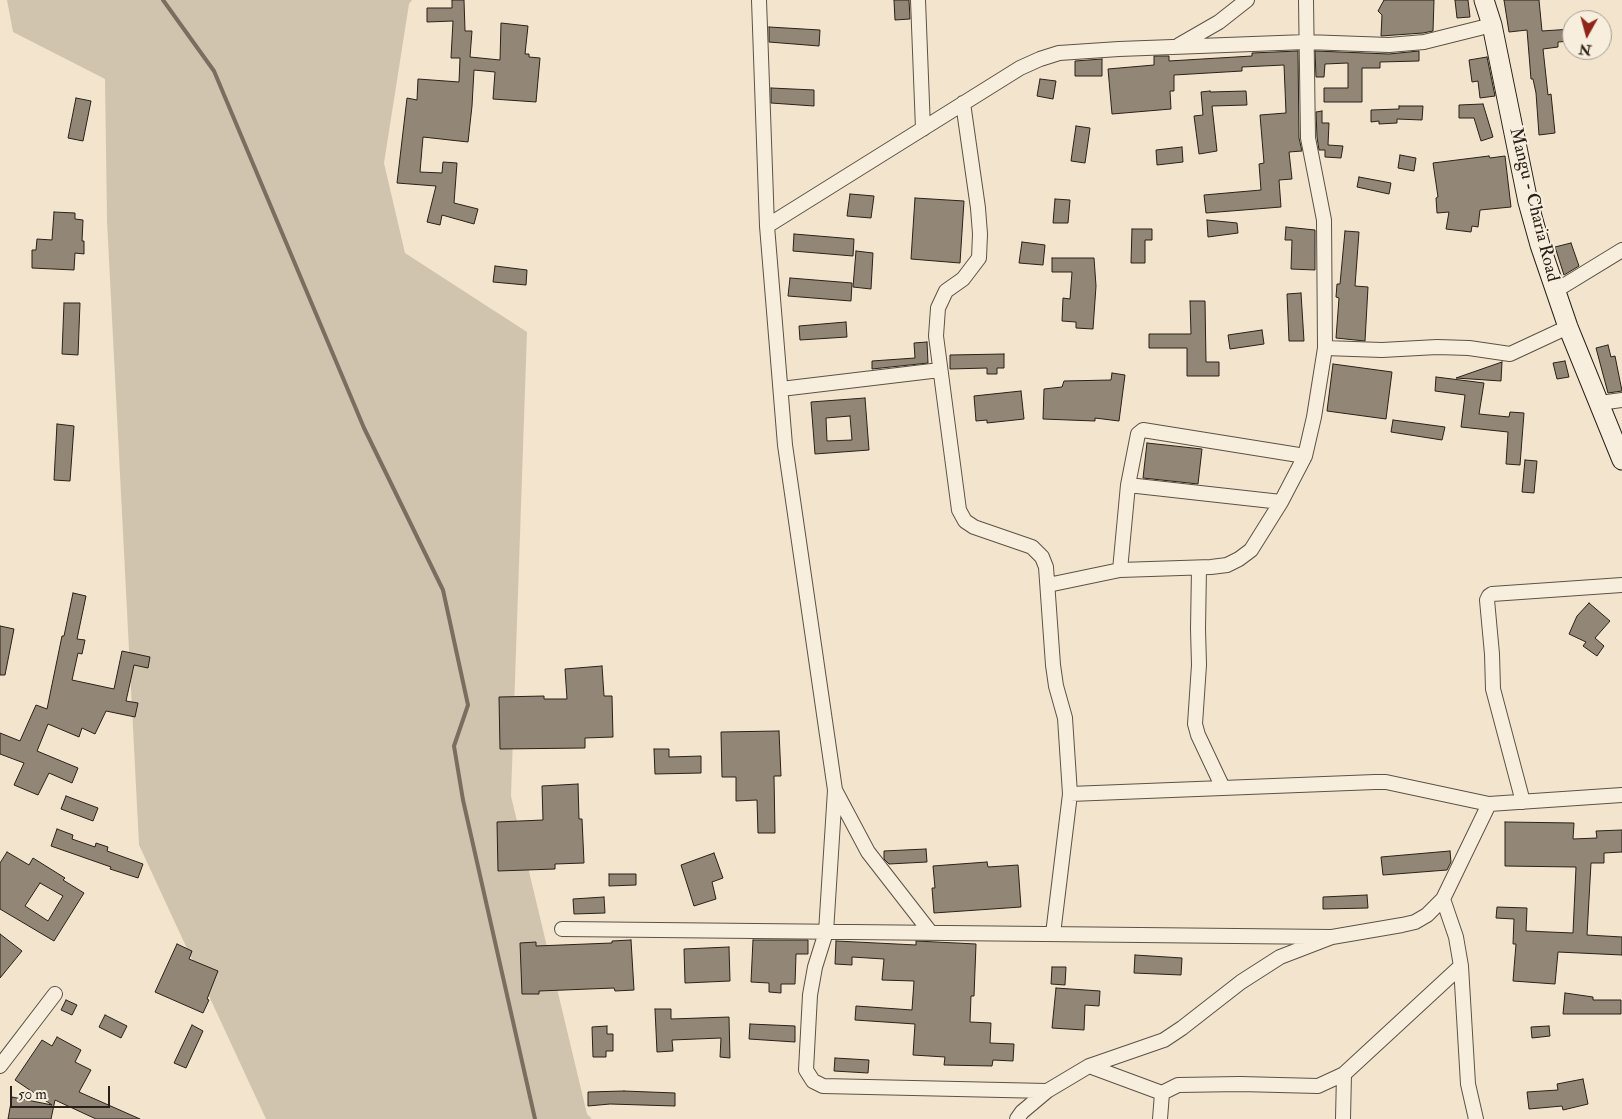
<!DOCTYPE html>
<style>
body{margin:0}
#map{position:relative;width:1622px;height:1119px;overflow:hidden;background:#f3e5cd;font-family:"IM FELL Double Pica",serif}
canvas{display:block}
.north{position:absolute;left:1562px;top:10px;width:50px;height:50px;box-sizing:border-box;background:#f7eede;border:1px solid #a59c8f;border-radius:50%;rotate:187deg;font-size:14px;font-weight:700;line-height:20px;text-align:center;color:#292118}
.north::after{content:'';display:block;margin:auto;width:18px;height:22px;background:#8f2418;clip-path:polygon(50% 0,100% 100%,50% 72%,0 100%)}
.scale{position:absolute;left:10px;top:1086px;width:100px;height:22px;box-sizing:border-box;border:2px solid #292118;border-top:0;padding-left:6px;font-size:15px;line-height:18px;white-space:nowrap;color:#292118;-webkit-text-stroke:4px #f7eede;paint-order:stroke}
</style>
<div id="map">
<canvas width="1622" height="1119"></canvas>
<div class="north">N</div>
<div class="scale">50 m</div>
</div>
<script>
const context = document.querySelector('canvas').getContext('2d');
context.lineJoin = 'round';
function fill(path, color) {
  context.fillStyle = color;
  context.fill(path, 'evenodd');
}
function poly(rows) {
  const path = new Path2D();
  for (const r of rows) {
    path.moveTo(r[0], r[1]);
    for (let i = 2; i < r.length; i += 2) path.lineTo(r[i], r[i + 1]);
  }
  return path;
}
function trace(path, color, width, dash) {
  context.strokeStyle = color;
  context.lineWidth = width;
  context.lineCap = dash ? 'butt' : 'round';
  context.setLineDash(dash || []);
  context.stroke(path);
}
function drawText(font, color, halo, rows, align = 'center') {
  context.font = font + ' "IM FELL Double Pica",serif';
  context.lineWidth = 4;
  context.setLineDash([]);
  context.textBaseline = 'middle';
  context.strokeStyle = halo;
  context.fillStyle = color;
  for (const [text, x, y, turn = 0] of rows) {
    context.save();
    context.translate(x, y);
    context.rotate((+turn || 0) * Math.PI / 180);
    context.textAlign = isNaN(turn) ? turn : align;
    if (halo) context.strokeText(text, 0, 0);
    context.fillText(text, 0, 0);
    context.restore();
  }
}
fill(poly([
 [7,0,412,0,409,4,384,163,405,253,527,332,511,796,587,1114,592,1119,266,1119,139,845,107,221,105,79,13,32]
]), '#d1c4ae');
trace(poly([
 [163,0,214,71,364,428,443,590,468,705,454,746,463,800,535,1119]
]), '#796e5f', 4);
const building = poly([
 [452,0,464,0,465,31,472,31,470,57,500,60,501,23,528,26,525,54,529,54,529,57,540,58,536,102,493,99,495,72,474,70,472,106,468,142,423,137,420,172,442,173,443,162,457,163,454,203,478,209,474,224,442,215,440,225,427,222,436,186,397,183,407,98,417,100,418,79,459,82,460,58,451,58,453,21,427,22,427,8,452,8,452,0],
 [894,0,909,0,910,19,895,20,894,0],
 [1384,0,1434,0,1433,31,1423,33,1381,36,1382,15,1378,11,1384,0],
 [1455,0,1468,0,1470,17,1457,18,1455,0],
 [1504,0,1539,0,1542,31,1572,29,1572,41,1558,42,1558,47,1543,49,1548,95,1551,94,1555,133,1539,135,1536,93,1533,79,1531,79,1527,30,1509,32,1504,0],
 [769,27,820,30,819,46,769,42,769,27],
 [1298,51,1299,138,1302,151,1289,152,1292,179,1279,180,1281,207,1206,213,1204,195,1261,190,1259,164,1264,163,1260,115,1286,113,1284,65,1242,67,1242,71,1174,75,1174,91,1170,91,1171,109,1112,114,1108,69,1154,65,1154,56,1169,56,1169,61,1252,56,1252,53,1298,51],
 [1315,51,1389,54,1419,51,1419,61,1380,62,1380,68,1362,68,1362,102,1324,102,1324,88,1348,88,1348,63,1325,64,1324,77,1316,77,1315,51],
 [1487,57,1495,96,1480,98,1478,81,1472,82,1469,60,1487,57],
 [1102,59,1102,76,1075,76,1075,61,1102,59],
 [1040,79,1056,81,1053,99,1037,96,1040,79],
 [771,88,814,90,814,106,771,103,771,88],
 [1210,91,1210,92,1246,91,1247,105,1212,106,1217,151,1199,154,1194,116,1203,115,1201,92,1210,91],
 [76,98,91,101,83,141,68,138,76,98],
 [1483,104,1493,137,1481,141,1474,118,1459,118,1459,105,1483,104],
 [1399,106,1423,106,1422,120,1397,119,1397,123,1379,124,1379,121,1371,122,1371,110,1399,109,1399,106],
 [1322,111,1322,123,1329,123,1328,145,1343,146,1341,158,1325,157,1325,150,1319,150,1317,137,1316,112,1322,111],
 [1076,126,1090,128,1085,163,1071,161,1076,126],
 [1182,147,1183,162,1157,165,1156,150,1182,147],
 [1400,155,1416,158,1414,171,1398,168,1400,155],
 [1489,156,1490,158,1505,156,1511,207,1480,210,1478,227,1472,226,1471,232,1446,229,1449,212,1437,213,1436,198,1438,197,1433,163,1489,156],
 [1359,177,1391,183,1389,194,1357,187,1359,177],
 [850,194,874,196,871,218,847,216,850,194],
 [915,198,964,201,960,263,911,259,915,198],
 [1055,199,1070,200,1068,223,1053,223,1055,199],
 [54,212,75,213,75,219,83,220,82,241,84,241,84,254,75,253,74,270,32,268,32,250,36,250,37,239,52,240,54,212],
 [1207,220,1237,223,1238,233,1208,237,1207,220],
 [1286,227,1315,230,1315,270,1291,269,1292,240,1285,240,1286,227],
 [1132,229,1152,229,1152,240,1145,240,1145,263,1131,263,1132,229],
 [1345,231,1359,232,1355,286,1368,287,1365,341,1336,338,1339,298,1336,297,1337,284,1340,284,1345,231],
 [794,234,854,239,853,256,793,251,794,234],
 [1022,242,1045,245,1043,265,1019,263,1022,242],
 [1571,243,1579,266,1564,275,1555,247,1571,243],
 [856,251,873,253,871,289,853,287,856,251],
 [1052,258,1094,258,1096,286,1093,329,1076,328,1076,322,1062,321,1063,298,1070,299,1072,272,1052,272,1052,258],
 [495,266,527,270,526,285,493,282,495,266],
 [790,278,852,283,851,301,788,296,790,278],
 [1301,293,1304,341,1289,341,1287,294,1301,293],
 [1190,301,1205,301,1206,362,1219,362,1219,376,1187,376,1187,348,1149,348,1149,334,1191,334,1190,301],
 [64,303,80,303,78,355,62,354,64,303],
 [846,322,847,337,800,340,799,326,846,322],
 [1262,330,1264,344,1230,349,1228,335,1262,330],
 [927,342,928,363,872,369,872,361,915,358,914,343,927,342],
 [1608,345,1611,357,1615,356,1622,391,1608,393,1596,348,1608,345],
 [1004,354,1004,368,997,368,997,374,987,374,987,368,950,369,950,355,1004,354],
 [1565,361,1569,377,1557,379,1553,363,1565,361],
 [1502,362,1501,381,1456,378,1502,362],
 [1333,364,1392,372,1386,419,1327,411,1333,364],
 [1112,373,1125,375,1119,421,1095,418,1095,421,1043,419,1044,389,1062,387,1064,381,1111,380,1112,373],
 [1436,377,1484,383,1479,414,1509,417,1510,412,1524,413,1520,465,1506,464,1508,432,1461,427,1465,395,1435,391,1436,377],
 [1021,391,1024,419,987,423,987,420,976,421,974,396,1021,391],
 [865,398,869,450,815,454,811,402,865,398],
 [850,416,852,440,827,441,826,418,850,416],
 [1393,420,1445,427,1442,440,1391,432,1393,420],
 [57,424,74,426,70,481,54,480,57,424],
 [1147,443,1202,449,1198,484,1143,478,1147,443],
 [1525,460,1537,461,1534,493,1522,492,1525,460],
 [73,593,86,596,77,639,85,640,82,654,78,653,72,680,114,689,122,651,150,657,148,668,134,665,126,701,138,703,135,717,106,711,95,734,82,728,79,737,48,724,37,751,78,768,72,783,49,773,38,795,14,785,24,763,0,754,0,733,20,741,36,705,47,709,62,636,64,636,73,593],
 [1589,603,1610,621,1595,638,1604,646,1597,656,1583,646,1586,642,1569,634,1577,616,1589,603],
 [0,626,14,629,5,675,0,675,0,626],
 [602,666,604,696,612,696,613,737,585,738,585,748,500,749,499,697,544,696,544,699,567,699,565,669,602,666],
 [779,731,781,776,774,776,775,833,758,833,757,800,736,801,736,777,722,777,721,732,779,731],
 [654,749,669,749,669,757,701,756,701,773,655,774,654,749],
 [578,784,579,819,582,819,584,863,555,864,555,869,498,871,497,822,543,820,542,786,578,784],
 [66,796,98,808,93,821,61,809,66,796],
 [1505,822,1574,823,1573,839,1597,838,1596,831,1622,830,1622,852,1604,853,1604,863,1591,863,1587,935,1622,937,1622,955,1558,952,1555,984,1513,981,1516,944,1513,944,1514,919,1496,918,1497,907,1527,908,1526,931,1573,933,1576,867,1505,866,1505,822],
 [57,829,73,835,72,839,95,847,96,843,108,847,107,851,143,864,138,878,110,869,111,867,51,846,57,829],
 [926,849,927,862,889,864,884,859,884,851,926,849],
 [1450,851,1451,862,1447,870,1383,875,1381,857,1450,851],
 [7,852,29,865,33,858,65,878,63,880,84,893,54,941,0,909,0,863,7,852],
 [40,883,63,896,48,921,25,906,40,883],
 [714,853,723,878,712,882,716,899,694,906,681,865,714,853],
 [987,862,988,867,1018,865,1021,907,934,913,932,888,935,888,933,866,987,862],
 [609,874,636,874,636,885,609,886,609,874],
 [1367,895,1368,908,1323,909,1323,897,1367,895],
 [604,897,605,913,574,914,573,899,604,897],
 [0,934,22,951,0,978,0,934],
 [631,940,634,990,615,991,614,988,539,991,539,994,522,994,520,943,536,942,536,946,612,943,612,941,631,940],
 [753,940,808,940,808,954,796,954,795,984,781,984,781,993,769,992,769,983,751,982,753,940],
 [836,941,916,945,916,941,976,944,974,996,971,996,970,1022,991,1023,990,1043,1014,1044,1013,1061,993,1060,992,1066,944,1065,945,1057,913,1055,915,1024,855,1020,856,1006,912,1010,914,981,882,980,884,959,852,957,852,965,835,964,836,941],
 [177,944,192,951,189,959,218,971,207,999,209,1000,203,1013,155,992,177,944],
 [729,947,730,981,685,983,684,949,729,947],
 [1135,955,1182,958,1181,975,1134,973,1135,955],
 [1052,967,1066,967,1065,985,1051,984,1052,967],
 [1056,988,1100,991,1099,1006,1085,1005,1084,1030,1052,1028,1056,988],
 [1565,993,1593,997,1593,1000,1621,1000,1621,1014,1563,1014,1565,993],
 [66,1000,77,1005,72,1015,61,1010,66,1000],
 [655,1009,671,1009,671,1019,729,1017,730,1058,720,1057,721,1038,672,1040,673,1051,657,1052,655,1009],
 [105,1015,127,1026,121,1038,99,1027,105,1015],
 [750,1024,795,1026,795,1042,749,1039,750,1024],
 [192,1025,203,1031,186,1068,174,1063,192,1025],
 [607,1026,607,1034,613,1034,613,1051,606,1051,606,1057,593,1057,592,1027,607,1026],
 [1549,1026,1550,1036,1532,1038,1531,1027,1549,1026],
 [57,1037,81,1050,75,1062,91,1070,79,1092,140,1119,96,1119,55,1100,51,1119,8,1119,12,1097,52,1105,15,1080,42,1040,52,1046,57,1037],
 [835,1058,869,1060,868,1073,834,1071,835,1058],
 [1583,1079,1588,1104,1563,1110,1562,1106,1529,1109,1527,1092,1558,1090,1557,1084,1583,1079],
 [624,1091,675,1093,675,1106,610,1104,588,1106,588,1092,624,1091]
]);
fill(building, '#928776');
trace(building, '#292118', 1);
const street = poly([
 [759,0,767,226,785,445,835,790,868,852,931,933],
 [918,0,923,129],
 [1179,45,1219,22,1247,0],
 [963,103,978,208,980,234,979,258,963,279,946,291,938,308,936,336,959,510,965,521,974,527,1032,547,1042,557,1046,567,1053,665,1056,686,1065,718,1070,794,1053,934],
 [767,226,1020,68,1040,59,1059,53,1119,49,1306,42,1389,45,1424,42,1492,25],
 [1555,291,1622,250],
 [1325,348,1382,350,1437,347,1469,348,1510,354,1568,327],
 [781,389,940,370],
 [1600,403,1622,400],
 [1128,485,1281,502],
 [1199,568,1198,629,1199,665,1195,724,1198,735,1223,788],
 [1120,570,1128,485,1138,434,1143,430,1305,456],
 [1048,585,1120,570,1211,567,1227,565,1239,559,1251,550,1281,502,1305,456,1314,417,1325,348,1324,220,1308,138,1306,0],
 [835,790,826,932,815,967,810,995,806,1070,813,1081,823,1086,1047,1091],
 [1070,794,1375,782,1386,782,1489,804,1622,795],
 [1523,802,1493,689,1492,654,1487,600,1489,596,1492,594,1622,585],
 [1443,899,1456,937,1461,966,1468,1084,1476,1119],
 [562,929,1332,937],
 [0,1066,55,994],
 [1089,1066,1162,1093,1178,1085,1240,1084,1318,1086,1344,1074,1461,966],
 [1017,1119,1022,1112,1047,1091,1089,1066,1164,1040,1182,1028,1241,982,1280,957,1332,937,1402,925,1415,922,1427,915,1443,899,1489,804],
 [1160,1119,1162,1093],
 [1343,1119,1344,1074]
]);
const secondary = poly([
 [1484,0,1492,25,1528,202,1540,245,1568,327,1622,460]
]);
trace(street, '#5c5245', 16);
trace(secondary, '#292118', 21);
trace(street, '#f7eede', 14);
trace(secondary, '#f7eede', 19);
drawText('18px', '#292118', '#f7eede', [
 ["Mangu - Charia Road",1533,205,76]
]);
</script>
